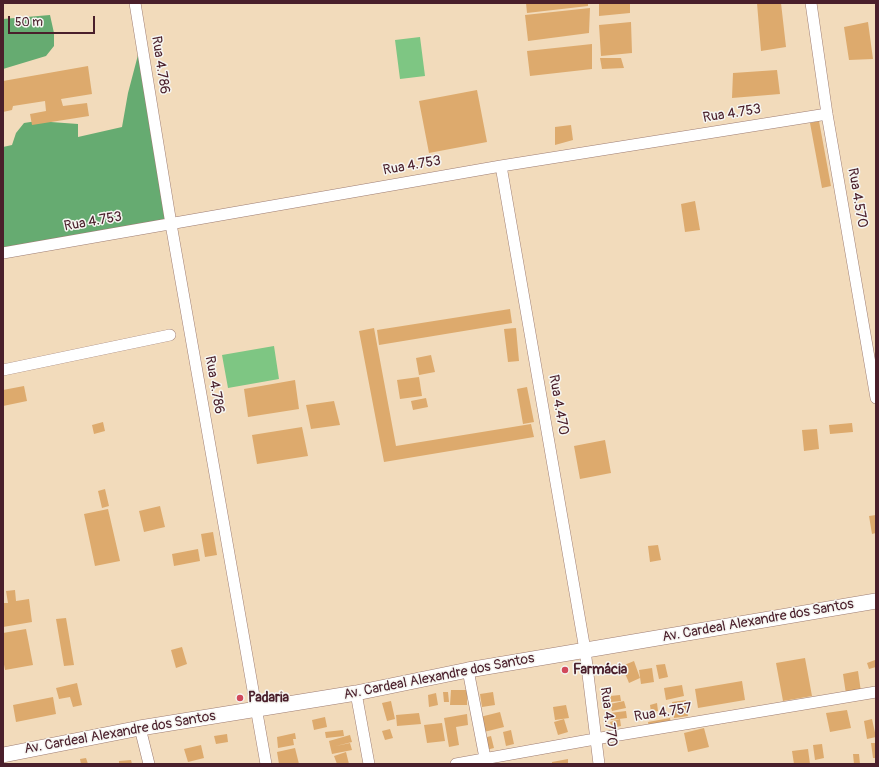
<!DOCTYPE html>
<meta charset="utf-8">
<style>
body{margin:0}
#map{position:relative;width:879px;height:767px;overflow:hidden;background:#f2dbbb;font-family:Pangolin,sans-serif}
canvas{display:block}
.frame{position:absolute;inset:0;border:4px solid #4a1f2b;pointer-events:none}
.scale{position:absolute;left:8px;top:16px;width:87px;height:18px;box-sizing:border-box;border:2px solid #4a1f2b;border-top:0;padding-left:5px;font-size:12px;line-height:14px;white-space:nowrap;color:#4a1f2b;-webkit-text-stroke:3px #f6f6f2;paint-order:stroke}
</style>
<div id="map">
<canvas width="879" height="767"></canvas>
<div class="frame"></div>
<div class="scale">50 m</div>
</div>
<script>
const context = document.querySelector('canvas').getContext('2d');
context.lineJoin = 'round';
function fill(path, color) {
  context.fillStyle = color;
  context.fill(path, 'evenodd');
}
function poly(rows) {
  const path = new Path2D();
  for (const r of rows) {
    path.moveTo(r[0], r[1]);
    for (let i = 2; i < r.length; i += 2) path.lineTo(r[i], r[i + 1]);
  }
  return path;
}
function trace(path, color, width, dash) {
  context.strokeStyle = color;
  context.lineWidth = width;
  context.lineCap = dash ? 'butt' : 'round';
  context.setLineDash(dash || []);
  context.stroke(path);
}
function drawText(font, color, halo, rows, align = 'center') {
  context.font = font + ' Pangolin,sans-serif';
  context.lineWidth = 3;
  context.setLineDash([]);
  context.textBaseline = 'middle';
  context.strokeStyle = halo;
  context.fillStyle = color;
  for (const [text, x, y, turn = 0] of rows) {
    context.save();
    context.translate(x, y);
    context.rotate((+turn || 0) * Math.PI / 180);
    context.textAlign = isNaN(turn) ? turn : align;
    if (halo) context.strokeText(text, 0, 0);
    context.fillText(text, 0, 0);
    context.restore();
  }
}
fill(poly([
 [420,37,425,76,400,79,395,40],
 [274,346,279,379,228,388,222,355]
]), '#7ec683');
fill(poly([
 [50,15,54,33,54,46,46,56,3,69,3,19],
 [138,55,171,224,3,250,3,147,12,145,16,133,24,123,37,121,78,124,78,137,122,127,128,93]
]), '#66ab71');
fill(poly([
 [526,3,588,3,588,6,527,13],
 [599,3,630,3,630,13,599,16],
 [757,3,781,3,786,47,761,51],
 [590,8,589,33,528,41,525,15],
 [631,22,632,53,601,56,599,25],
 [868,22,873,59,849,60,844,27],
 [592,44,592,69,530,76,527,51],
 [600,58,621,58,624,68,602,69],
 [88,66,92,94,61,99,63,106,87,103,89,116,32,125,30,114,46,111,45,101,13,106,12,110,3,112,3,81],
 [777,70,780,94,732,98,733,73],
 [477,90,487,142,429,153,419,101],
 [819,121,831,186,822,188,810,123],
 [571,125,573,140,555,145,555,127],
 [695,201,700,230,685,232,681,204],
 [510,309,512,323,379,345,377,330],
 [374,328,396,446,531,424,534,437,384,462,359,331],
 [516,328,519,361,508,362,504,329],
 [431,355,435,372,419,375,416,358],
 [419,377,422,396,400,399,397,380],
 [295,380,299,409,248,417,244,389],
 [24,386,27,401,3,406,3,390],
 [527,387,534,422,523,424,517,389],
 [426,398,428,407,413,410,411,401],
 [334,401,340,425,311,429,306,405],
 [103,422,105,431,94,434,92,425],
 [852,423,853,432,830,434,829,425],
 [302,427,308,456,257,464,252,435],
 [817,429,819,449,804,451,802,430],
 [605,440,611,473,580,479,574,446],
 [105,489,109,506,102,508,98,491],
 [160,506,165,527,144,532,139,511],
 [108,509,120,561,95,566,84,514],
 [876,515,876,533,872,534,869,516],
 [213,532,217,555,205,557,201,534],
 [658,545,661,560,650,562,648,546],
 [198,549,200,561,174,566,172,554],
 [15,590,16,601,29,599,32,622,3,627,3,603,8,603,6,591],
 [66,618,74,665,64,666,56,619],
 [26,629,33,665,5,670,3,659,3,633],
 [182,647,187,664,176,668,171,650],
 [805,658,812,696,783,701,776,663],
 [875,660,876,667,869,669,867,663],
 [634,661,640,678,629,683,622,666],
 [665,664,668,677,659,679,656,665],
 [652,668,654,682,641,684,639,670],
 [858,671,861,692,846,694,843,674],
 [742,681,745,700,698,708,695,689],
 [77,683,82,705,73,707,70,697,59,699,56,688],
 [682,685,684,696,666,700,664,688],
 [451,690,467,690,467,705,450,705],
 [443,692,448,692,449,702,444,702],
 [493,692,495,705,482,707,480,694],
 [436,693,438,705,429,707,428,695],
 [620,695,621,701,611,702,610,696],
 [53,697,56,714,16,722,13,705],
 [686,700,688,716,674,718,672,702],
 [391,701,395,719,387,721,382,703],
 [624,701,626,708,612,711,610,704],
 [657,703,658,711,651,712,650,705],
 [566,705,569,718,555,720,553,707],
 [847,710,851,728,830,732,826,713],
 [626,711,627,718,611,720,610,713],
 [500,712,504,727,484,732,480,717],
 [419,713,421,724,397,726,396,715],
 [467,714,468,725,456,727,459,745,449,747,444,718],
 [325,717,327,727,314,730,312,720],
 [670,718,671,723,649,728,648,722],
 [564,719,568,732,558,735,554,722],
 [620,719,621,726,612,728,610,722],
 [872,719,876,737,867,739,864,721],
 [442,723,445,741,427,743,424,725],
 [704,728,709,747,688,752,684,733],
 [390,729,393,738,385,740,382,731],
 [343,730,344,736,326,738,325,732],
 [511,730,514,744,506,746,503,732],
 [295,733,296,739,293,739,294,745,278,748,277,737],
 [227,734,228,742,216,744,214,736],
 [350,735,352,742,336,746,350,743,352,750,332,754,329,741],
 [491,736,494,748,486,750,483,738],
 [871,743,876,743,876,758,873,758],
 [822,744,824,758,815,760,813,745],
 [201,745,204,758,188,762,184,749],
 [295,748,299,764,279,764,277,752],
 [808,749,810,764,794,764,792,751],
 [346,752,349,764,337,764,334,756],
 [853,754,859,754,860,764,854,764],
 [86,758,88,764,81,764,80,759],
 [568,759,568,764,552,764,552,762],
 [131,760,132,764,119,764,119,761]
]), '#ddaa6d');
const street = poly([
 [135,3,171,224,266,764],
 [811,3,827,114,876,398],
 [501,166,585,650,599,764],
 [3,253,501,166,827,114],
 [3,370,170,335],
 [468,670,485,758],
 [356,693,369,764],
 [140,728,149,764],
 [456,764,595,739,876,692]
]);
const secondary = poly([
 [3,755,140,728,356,693,468,670,876,601]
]);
trace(street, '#9e7d73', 12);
trace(secondary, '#9e7d73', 16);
trace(street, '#fff', 11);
trace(secondary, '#fff', 15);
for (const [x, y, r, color] of [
 [565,670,4,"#d1495b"],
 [240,698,4,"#d1495b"]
]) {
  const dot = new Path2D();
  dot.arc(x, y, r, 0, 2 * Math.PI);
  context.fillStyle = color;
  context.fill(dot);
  trace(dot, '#f6f6f2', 1.5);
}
drawText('14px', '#4a1f2b', '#f6f6f2', [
 ["Rua 4.786",160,65,81],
 ["Rua 4.753",732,114,-9],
 ["Rua 4.753",412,166,-10],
 ["Rua 4.570",857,198,80],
 ["Rua 4.753",93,222,-10],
 ["Rua 4.786",214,385,80],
 ["Rua 4.470",558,405,80],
 ["Av. Cardeal Alexandre dos Santos",758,621,-10],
 ["Av. Cardeal Alexandre dos Santos",439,677,-11],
 ["Rua 4.757",663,713,-9],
 ["Rua 4.770",608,717,83],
 ["Av. Cardeal Alexandre dos Santos",120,733,-10]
]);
drawText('bold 14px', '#4a1f2b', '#f6f6f2', [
 ["Farmácia",573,670],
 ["Padaria",248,698]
], 'left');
</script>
